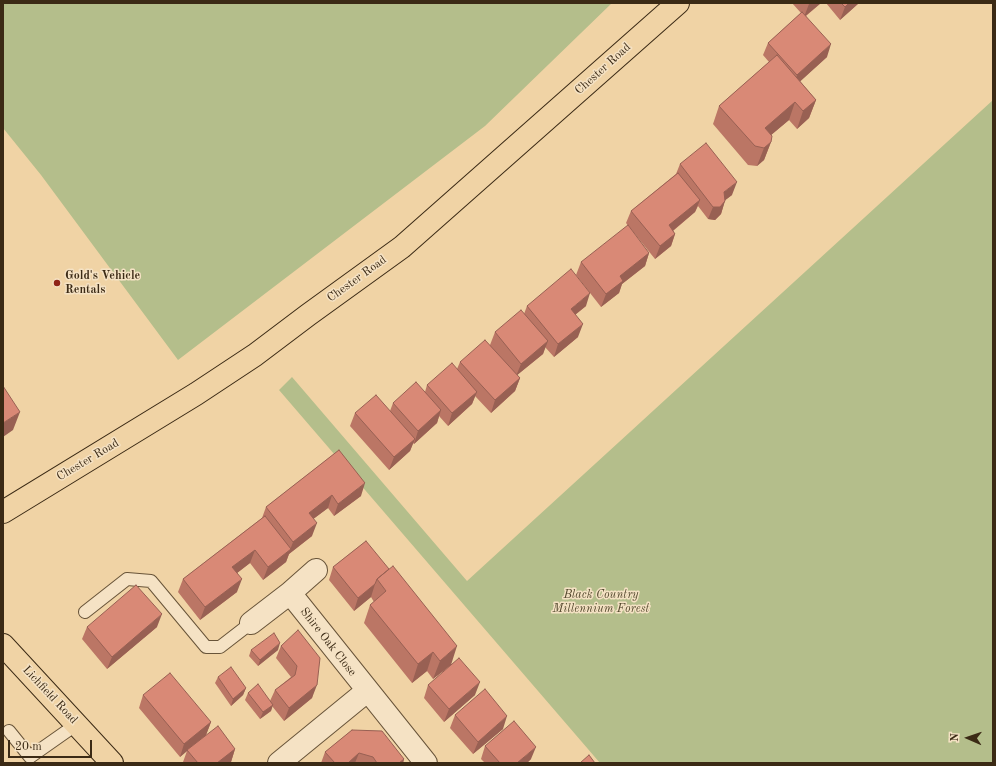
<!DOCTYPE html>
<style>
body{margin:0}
#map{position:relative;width:996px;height:766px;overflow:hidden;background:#f0d3a5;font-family:"Old Standard TT",serif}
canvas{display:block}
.frame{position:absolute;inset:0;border:4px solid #3b2a15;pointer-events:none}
.north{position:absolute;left:948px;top:718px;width:40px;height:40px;-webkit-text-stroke:3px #f5e2c4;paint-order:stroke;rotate:272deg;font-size:11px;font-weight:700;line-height:16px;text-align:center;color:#3b2a15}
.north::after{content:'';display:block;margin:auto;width:14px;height:18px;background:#3b2a15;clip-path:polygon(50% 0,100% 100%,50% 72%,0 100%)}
.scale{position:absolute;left:8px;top:740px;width:84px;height:18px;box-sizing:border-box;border:2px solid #3b2a15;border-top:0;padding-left:5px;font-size:12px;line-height:14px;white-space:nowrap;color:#3b2a15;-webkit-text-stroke:3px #f5e2c4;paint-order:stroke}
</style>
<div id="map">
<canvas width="996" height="766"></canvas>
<div class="frame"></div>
<div class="north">N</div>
<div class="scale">20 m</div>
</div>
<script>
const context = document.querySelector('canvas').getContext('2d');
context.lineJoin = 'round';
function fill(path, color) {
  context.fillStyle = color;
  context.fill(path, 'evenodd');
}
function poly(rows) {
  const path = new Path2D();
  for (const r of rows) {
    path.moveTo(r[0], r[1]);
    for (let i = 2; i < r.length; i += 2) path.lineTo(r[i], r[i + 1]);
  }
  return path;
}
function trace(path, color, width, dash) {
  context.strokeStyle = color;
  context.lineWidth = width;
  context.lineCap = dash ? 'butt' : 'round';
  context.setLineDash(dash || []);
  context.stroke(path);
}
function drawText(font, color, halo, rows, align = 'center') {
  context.font = font + ' "Old Standard TT",serif';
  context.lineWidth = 3;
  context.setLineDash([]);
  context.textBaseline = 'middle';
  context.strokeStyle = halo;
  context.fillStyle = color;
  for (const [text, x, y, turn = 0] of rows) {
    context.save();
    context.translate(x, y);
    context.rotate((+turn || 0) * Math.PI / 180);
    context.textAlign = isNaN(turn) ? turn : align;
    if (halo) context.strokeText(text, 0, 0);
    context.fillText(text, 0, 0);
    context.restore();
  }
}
fill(poly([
 [3,3,612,3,485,126,178,360,41,175,3,128],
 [993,100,993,763,600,763,279,390,292,377,467,581]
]), '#b4be8b');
const lane = poly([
 [85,612,127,579,151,581,206,647,220,647,251,623],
 [9,731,30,757,77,724]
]);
const street = poly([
 [290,593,426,763],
 [251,623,290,593,316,570],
 [279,763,367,691]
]);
const highway = poly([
 [3,512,196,394,255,355,308,315,402,247,678,3],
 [3,645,112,763]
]);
trace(lane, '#685439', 14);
trace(street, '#685439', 24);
trace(highway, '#3b2a15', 24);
trace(lane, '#f5e2c4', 12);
trace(street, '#f5e2c4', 22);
trace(highway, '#f0d3a5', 22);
fill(poly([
 [792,3,821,3,806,16,827,57,800,81,816,100,809,118,797,129,789,120,771,135,771,142,764,160,757,166,748,165,713,124,719,106,769,62,763,55,768,43,801,13],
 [826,3,859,3,840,20],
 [680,164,732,195,725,200,721,214,715,220,708,219,698,206,695,212,673,231,675,234,671,246,655,259,626,223,631,211,676,174],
 [649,253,645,266,622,284,619,293,601,307,576,275,581,262],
 [527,306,586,306,575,315,578,337,554,357,545,347,543,354,517,375,520,378,515,391,491,413,475,396,472,404,448,426,439,416,437,423,414,444,413,443,410,451,389,470,350,426,355,413,390,411,393,403,425,392,427,385,457,369,460,362,490,345,495,332,524,314],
 [339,450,361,496,334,516,328,508,313,519,312,536,289,554,286,562,263,580,250,563,237,573,237,592,200,620,178,592,183,579,262,518,266,507],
 [366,541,451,665,433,679,427,671,412,683,364,623,370,605,374,602,371,597,354,611,329,580,333,567],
 [87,627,157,627,107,669,82,639],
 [281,646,320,658,312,698,284,721,272,706,271,711,260,719,245,700,248,693,270,701,275,690,291,677,276,658],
 [251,650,278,650,258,666,249,656],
 [218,677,246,688,243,695,231,706,215,683],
 [428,685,475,695,444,722,424,698],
 [143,695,211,722,206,735,235,749,231,762,229,763,183,763,183,762,187,751,180,757,139,708],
 [455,715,503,729,473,754,450,728],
 [352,730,404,759,403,763,321,763,325,752],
 [485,746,531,759,527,763,485,763,481,759]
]), '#bb7665');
fill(poly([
 [811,3,821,3,804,17,809,4],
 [849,3,859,3,840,20,845,7],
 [831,44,827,57,793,88,797,75],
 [816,100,809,118,797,129,803,111],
 [795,102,789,120,758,146,765,128],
 [771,142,764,160,757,166,764,148],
 [737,182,732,195,719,205,724,192],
 [700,200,695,212,664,238,669,225],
 [725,201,721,214,715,220,708,219,713,207],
 [675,234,671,246,655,259,660,246],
 [649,253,645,266,622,284,619,293,601,307,606,294,620,276],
 [590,293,586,306,566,322,571,309],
 [583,324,578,337,554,357,558,344],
 [548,341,543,354,516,376,521,364],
 [520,378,515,391,491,413,495,400],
 [477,392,472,404,448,426,452,413],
 [441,410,437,423,414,444,418,431],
 [20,412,13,430,3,437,3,423],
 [415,439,410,451,389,470,394,457],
 [365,483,361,496,334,516,338,504],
 [332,495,328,508,304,526,309,513],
 [317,523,312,536,289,554,286,562,263,580,268,567,290,550,293,542],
 [255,550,250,563,228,580,232,567],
 [242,579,237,592,200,620,205,607],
 [375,584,371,597,354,611,358,598],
 [162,614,157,627,107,669,112,657],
 [280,643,278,650,258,666,260,660],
 [457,646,451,665,433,679,440,661],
 [433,652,427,671,412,683,418,664],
 [480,682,475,695,444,722,449,709],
 [317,685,312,698,284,721,289,708],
 [246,688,243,695,231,706,233,699],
 [273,705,271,711,260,719,263,712],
 [507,716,503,729,473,754,478,742],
 [211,722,206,735,187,750,187,751,180,757,184,744],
 [536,747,531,759,527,763,517,763],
 [235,749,231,762,229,763,217,763],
 [359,753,355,763,348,763],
 [404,759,403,763,399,763]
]), '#986053');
const building = poly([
 [841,3,849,3,845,7,841,3],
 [802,12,831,44,797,75,768,43,802,12],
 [777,55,816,100,803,111,795,102,765,128,772,136,771,142,764,148,755,146,719,106,777,55],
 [706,143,737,182,724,192,725,201,720,207,713,207,680,164,706,143],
 [678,173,700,200,669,225,675,234,660,246,631,211,678,173],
 [628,225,649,253,620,276,623,281,606,294,581,262,628,225],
 [571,269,590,293,571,309,583,324,558,344,527,306,571,269],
 [521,310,548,341,521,364,495,332,521,310],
 [485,340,520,378,495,400,460,362,485,340],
 [452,363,477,392,452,413,427,385,452,363],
 [416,382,441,410,418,431,393,403,416,382],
 [3,386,20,412,3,423,3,386],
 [376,395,415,439,394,457,355,413,376,395],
 [339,450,365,483,338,504,332,495,309,513,317,523,293,542,266,507,339,450],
 [265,516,291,549,268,567,255,550,232,567,242,579,205,607,183,579,265,516],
 [366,541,389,569,377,579,375,584,358,598,333,567,366,541],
 [393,566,457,646,440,661,433,652,418,664,370,605,386,591,377,579,393,566],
 [136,585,162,614,112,657,87,627,136,585],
 [298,630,320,658,317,685,289,708,275,690,295,675,297,666,281,646,298,630],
 [274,633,280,643,260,660,251,650,274,633],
 [459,658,480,682,449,709,428,685,459,658],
 [231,667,246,688,233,699,218,677,231,667],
 [170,673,211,722,184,744,143,695,170,673],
 [258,684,273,705,263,712,248,693,258,684],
 [485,689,507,716,478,742,455,715,485,689],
 [514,721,536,747,517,763,500,763,485,746,514,721],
 [218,726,235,749,217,763,198,763,187,750,218,726],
 [352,730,382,731,404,759,399,763,377,763,373,757,359,753,348,763,335,763,325,752,352,730],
 [589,755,595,763,580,763,589,755]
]);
fill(building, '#d98976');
trace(building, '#986053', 1);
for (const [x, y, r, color] of [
 [57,283,4,"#8f2418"]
]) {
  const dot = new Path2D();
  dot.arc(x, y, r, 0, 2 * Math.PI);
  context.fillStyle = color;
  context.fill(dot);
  trace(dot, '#f5e2c4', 1.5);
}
drawText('12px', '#3b2a15', '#f5e2c4', [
 ["Chester Road",603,69,-42],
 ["Chester Road",357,279,-36],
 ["Chester Road",88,460,-31],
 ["Shire Oak Close",328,642,52],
 ["Lichfield Road",50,695,47]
]);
drawText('bold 12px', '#3b2a15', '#f5e2c4', [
 ["Gold's Vehicle",65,276],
 ["Rentals",65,290]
], 'left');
drawText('italic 12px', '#53482d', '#f5e2c4', [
 ["Black Country",601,595],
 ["Millennium Forest",601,609]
]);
</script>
